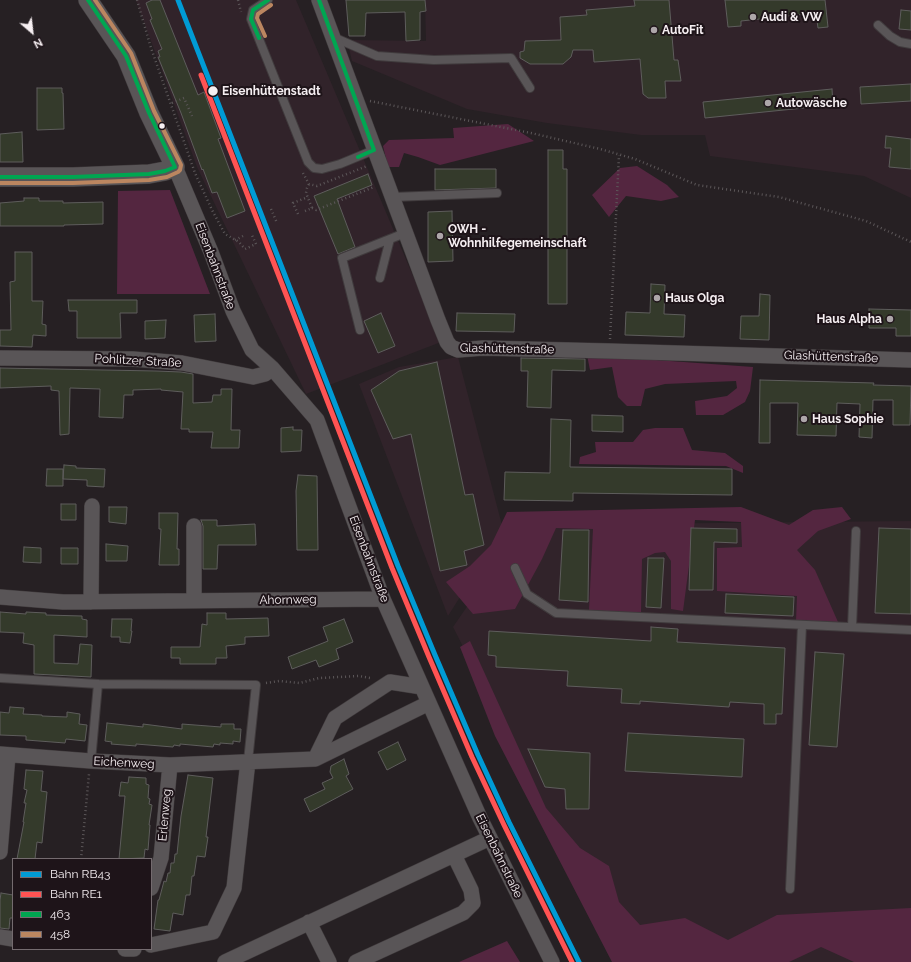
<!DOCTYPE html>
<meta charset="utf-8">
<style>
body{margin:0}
#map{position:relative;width:911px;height:962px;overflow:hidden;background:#262023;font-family:Raleway,sans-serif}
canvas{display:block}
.legend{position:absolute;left:12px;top:858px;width:140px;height:92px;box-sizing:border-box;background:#1e1419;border:1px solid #746b6f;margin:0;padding:5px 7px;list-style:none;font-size:12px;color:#f5eef1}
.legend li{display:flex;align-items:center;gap:8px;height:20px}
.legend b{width:20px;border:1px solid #746b6f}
.north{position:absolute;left:12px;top:12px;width:40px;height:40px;-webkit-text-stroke:3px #1e1419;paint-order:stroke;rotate:152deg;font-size:11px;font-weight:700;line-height:16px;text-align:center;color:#f5eef1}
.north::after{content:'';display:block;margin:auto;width:14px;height:18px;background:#f5eef1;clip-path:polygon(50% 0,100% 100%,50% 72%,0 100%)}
</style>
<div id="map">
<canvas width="911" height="962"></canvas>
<ul class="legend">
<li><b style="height:5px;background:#009bd5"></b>Bahn RB43</li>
<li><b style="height:5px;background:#ff5353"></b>Bahn RE1</li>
<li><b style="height:5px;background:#00a651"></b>463</li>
<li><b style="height:5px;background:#bb8660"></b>458</li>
</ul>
<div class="north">N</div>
</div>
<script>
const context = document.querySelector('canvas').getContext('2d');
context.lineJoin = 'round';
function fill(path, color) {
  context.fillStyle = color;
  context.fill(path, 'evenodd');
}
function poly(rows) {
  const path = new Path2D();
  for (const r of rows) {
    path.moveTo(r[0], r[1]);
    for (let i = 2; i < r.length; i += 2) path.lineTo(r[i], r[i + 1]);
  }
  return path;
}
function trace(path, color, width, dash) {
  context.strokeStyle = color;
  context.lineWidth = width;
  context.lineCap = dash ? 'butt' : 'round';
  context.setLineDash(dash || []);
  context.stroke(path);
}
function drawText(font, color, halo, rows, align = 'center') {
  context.font = font + ' Raleway,sans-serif';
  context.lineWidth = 4;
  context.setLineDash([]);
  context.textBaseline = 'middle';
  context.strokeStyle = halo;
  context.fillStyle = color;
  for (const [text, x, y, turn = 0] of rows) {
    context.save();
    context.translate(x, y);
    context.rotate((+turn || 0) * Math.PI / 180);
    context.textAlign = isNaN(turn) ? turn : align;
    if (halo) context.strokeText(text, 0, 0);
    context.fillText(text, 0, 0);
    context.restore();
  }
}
fill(poly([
 [136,0,296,0,441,342,306,394,197,167],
 [425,0,911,0,911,198,864,176,710,156,705,135,641,135,547,123,467,109,352,61,347,40,426,41],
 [458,357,503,529,448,616,359,384,399,367],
 [911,521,911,962,624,962,453,627,523,525]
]), '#31232a');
fill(poly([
 [508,124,534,141,440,165,418,157,404,153,399,167,388,167,383,146,389,140,454,138,453,128],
 [637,166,667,185,679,197,661,201,626,196,609,217,592,195,620,168],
 [170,190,210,294,117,294,118,191],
 [587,355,753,367,750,391,745,402,723,415,696,415,695,401,727,396,737,388,736,381,665,384,645,389,641,406,627,406,618,397,612,367,590,370],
 [655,428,683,428,692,450,725,453,743,466,743,473,726,466,579,464,580,457,596,452,595,442,633,442,643,430],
 [741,507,789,525,813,510,842,507,851,519,818,531,797,550,815,570,838,622,796,621,797,596,717,591,717,548,742,547,741,522,695,520,683,611,671,609,671,561,665,552,655,553,642,559,641,613,589,610,593,529,556,528,542,559,515,609,473,614,446,582,470,566,491,545,507,512],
 [470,641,546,808,580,848,609,866,619,902,640,925,685,918,728,940,777,915,911,908,911,962,854,962,821,947,789,962,612,962,495,736,460,647],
 [507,941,520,962,459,962]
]), '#542640');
const building = poly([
 [152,0,160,0,198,95,204,92,221,138,218,139,245,211,227,218,217,192,212,193,203,169,202,170,181,113,158,57,160,57,158,51,162,49,150,20,152,19,146,3,152,0],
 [346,0,425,0,426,11,420,12,420,40,406,41,405,12,366,13,365,36,349,36,346,0],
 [634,0,669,0,674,60,678,60,681,81,665,81,666,98,648,98,643,94,640,59,594,62,593,50,573,50,571,57,563,64,530,64,520,58,520,52,524,51,525,41,561,40,560,17,587,15,586,10,635,6,634,0],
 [725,0,825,0,828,27,818,28,816,13,741,21,741,26,728,27,725,0],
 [901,10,911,11,911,30,899,29,901,10],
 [911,84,911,101,861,104,860,87,911,84],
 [37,88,62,88,62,93,63,93,64,129,37,130,37,88],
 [832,89,833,105,705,118,703,102,832,89],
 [22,132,23,162,0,162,0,134,22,132],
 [886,136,911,139,911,169,889,167,891,148,885,148,886,136],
 [548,150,563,150,563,169,567,169,567,304,548,304,548,150],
 [435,169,496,169,496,188,435,190,435,169],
 [368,174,372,185,337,199,355,247,338,254,314,196,368,174],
 [24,198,39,198,39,201,63,201,63,203,103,202,103,224,64,225,64,226,0,226,0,203,24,201,24,198],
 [452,211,453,261,428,262,428,212,452,211],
 [15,252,32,252,32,301,43,301,42,324,46,325,46,336,33,335,32,347,0,346,0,330,11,330,10,282,15,281,15,252],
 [651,284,665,285,664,314,685,315,684,337,625,335,626,312,650,313,651,284],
 [760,294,770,295,769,340,740,339,741,316,759,316,760,294],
 [68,300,137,300,137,313,120,313,121,338,77,338,77,311,69,311,68,300],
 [869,309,911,310,911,336,896,336,896,328,869,328,869,309],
 [381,313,395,346,378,353,364,321,381,313],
 [457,313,515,314,514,332,456,331,457,313],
 [215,314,216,341,195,342,194,315,215,314],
 [166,320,165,338,145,339,145,321,166,320],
 [521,358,585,359,585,371,552,370,551,408,527,407,528,371,521,371,521,358],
 [437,362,465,495,473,494,484,545,464,551,467,565,440,571,411,434,393,439,371,390,399,371,437,362],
 [0,368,156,371,181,372,193,374,193,403,212,402,213,395,221,395,221,389,232,389,231,430,240,430,239,448,211,448,213,432,189,432,189,429,181,429,183,392,161,390,161,389,133,390,133,395,124,395,123,418,99,417,100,389,70,388,69,434,60,435,59,391,51,390,51,386,0,388,0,368],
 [760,380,874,383,873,385,911,386,910,425,893,425,893,400,873,400,872,438,859,437,860,404,837,403,836,436,797,435,798,403,770,403,770,443,759,443,760,380],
 [592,415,623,416,623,432,592,431,592,415],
 [551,419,571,420,570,467,732,469,732,495,573,493,573,501,504,500,505,472,550,473,551,419],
 [293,427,293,430,302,430,301,451,281,452,281,428,293,427],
 [64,465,76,466,76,468,105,469,104,487,87,486,87,480,63,479,64,465],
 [47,469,63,469,63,486,46,486,47,469],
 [298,475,317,476,318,550,297,550,296,491,298,475],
 [61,504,76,504,76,520,61,520,61,504],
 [109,507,127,507,126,524,109,522,109,507],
 [159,513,178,513,177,549,179,549,179,565,159,565,161,529,159,529,159,513],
 [201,520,217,520,217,526,255,524,256,545,218,545,217,569,203,569,203,526,201,520],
 [691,528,737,529,737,543,714,542,713,590,689,590,691,528],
 [879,528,911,529,911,614,875,613,879,528],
 [563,530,589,530,588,602,559,600,563,530],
 [106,544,128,546,127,561,106,561,106,544],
 [24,547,41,548,41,563,23,562,24,547],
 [61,548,78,548,78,564,61,564,61,548],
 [648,558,664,558,661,608,646,607,648,558],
 [726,594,794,597,793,616,725,613,726,594],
 [0,612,26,614,26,612,46,613,46,615,82,616,82,619,87,620,87,637,54,635,54,663,78,664,80,644,92,645,91,677,34,674,34,645,23,643,24,633,0,632,0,612],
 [207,613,226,613,226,619,268,618,269,636,245,637,245,644,226,646,227,658,216,658,216,664,180,664,180,658,171,658,171,647,200,647,202,624,207,625,207,613],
 [112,619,132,619,131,631,132,631,130,643,120,642,120,637,111,637,112,619],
 [344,619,353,642,336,649,339,659,319,667,316,660,292,669,288,657,328,641,323,627,344,619],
 [651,627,678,629,677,642,785,648,782,714,776,714,776,724,764,724,764,704,730,702,729,707,640,701,640,704,621,703,622,689,567,686,568,671,496,667,496,656,488,655,489,631,651,641,651,627],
 [815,652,844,654,837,747,809,745,815,652],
 [10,707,24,708,23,714,42,715,42,716,67,717,67,712,80,714,79,724,87,725,85,741,66,739,65,743,26,740,26,736,0,735,0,712,9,713,10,707],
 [107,723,143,727,143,724,182,729,182,724,221,727,221,724,234,724,234,729,241,729,240,742,233,741,233,744,220,743,220,745,214,744,213,747,180,744,180,746,174,745,173,747,136,744,136,746,111,744,112,742,105,741,107,723],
 [628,733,744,739,742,777,625,771,628,733],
 [398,742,406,760,387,770,378,752,398,742],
 [528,749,590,753,589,809,566,809,565,789,545,787,528,749],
 [344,759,349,774,346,776,353,789,310,812,304,799,325,789,322,783,333,778,330,772,331,766,344,759],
 [26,770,43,771,41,791,47,792,42,843,37,842,35,859,17,859,24,822,23,822,26,803,24,803,27,790,24,789,26,770],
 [188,775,213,778,206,837,208,837,205,857,197,856,194,876,192,876,190,895,186,895,183,915,173,913,170,931,154,929,158,900,159,900,164,881,166,882,168,873,170,873,171,863,174,863,175,854,177,854,181,816,188,775],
 [129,777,146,778,146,784,149,785,148,798,150,799,149,804,152,805,149,825,150,825,148,850,145,849,144,858,119,859,125,796,119,796,121,782,128,783,129,777],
 [1,893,13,895,13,918,10,918,9,929,0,928,0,900,1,893]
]);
fill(building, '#343a2b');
trace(building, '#5e5d5c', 1);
const service = poly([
 [268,0,253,10,251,19,308,162,314,168,322,169,340,164,374,150],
 [878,25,890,36,900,42,911,44],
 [333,37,377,56,434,60,511,58,530,88],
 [393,197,497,193],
 [380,278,390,239],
 [360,330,342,258,405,233],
 [515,568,527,594,556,613,911,630],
 [852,627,856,531],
 [0,678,98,684,256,685,248,761],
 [91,761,98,684],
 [790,889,802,625]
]);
const minor = poly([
 [319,0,438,320,447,342,451,347,458,350,483,348,609,351,911,360],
 [175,167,211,252,233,311,252,350,272,368,317,420,383,599,480,818,552,962],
 [0,358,133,359,182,363,253,377,265,374,272,368],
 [194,526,194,601],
 [0,597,63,602,383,599],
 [91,602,92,506],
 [0,754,91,761,170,765,315,759,429,703],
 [315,759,335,718,390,682,422,687],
 [0,852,8,755],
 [151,888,161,858,170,765],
 [309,922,329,962],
 [0,937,13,939],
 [151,945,213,932,234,888,248,761],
 [125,949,134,949],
 [225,962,490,838],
 [356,962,463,913,473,903,471,890,454,855]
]);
const tertiary = poly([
 [0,177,73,177,149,174,165,171,175,167,149,113,126,56,88,0]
]);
trace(service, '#403b3d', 10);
trace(minor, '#403b3d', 16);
trace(tertiary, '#403b3d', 20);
trace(poly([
 [137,0,151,48,195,173,212,210,225,234,239,242,245,249,256,244,251,233],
 [238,0,241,12],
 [370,101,531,133,600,149,635,159,697,185,779,197,866,221,911,242],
 [172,103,184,98,192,116],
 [303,173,309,184,317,186,367,166],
 [312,208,316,210,374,187],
 [271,209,277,223],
 [305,211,312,208,306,193,307,188,309,184],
 [298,214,293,203,308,197],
 [235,240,243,236],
 [610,339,619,155],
 [266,683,279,681,300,683,319,678,359,676,370,678],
 [81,859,89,774]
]), '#5c5759', 2.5, [1, 3]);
trace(service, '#595557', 8);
trace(minor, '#595557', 15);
trace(tertiary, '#595557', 19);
trace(poly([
 [319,0,374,150,358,157],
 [259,38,251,19,253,10,268,0],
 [0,177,73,177,149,174,165,171,175,167,149,113,126,56,88,0]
]), '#00a651', 4);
trace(poly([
 [265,36,257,18,258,14,271,5],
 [0,183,73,183,149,180,167,177,178,172,180,170,181,165,154,111,131,53,95,0]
]), '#bb8660', 4);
trace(poly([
 [178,0,398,566,435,655,478,755,509,822,579,962]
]), '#009bd5', 5);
trace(poly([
 [201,75,392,568,429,657,472,757,504,825,572,962]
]), '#ff5353', 5);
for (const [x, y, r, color] of [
 [753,17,4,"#ada6a9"],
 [654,30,4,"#ada6a9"],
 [213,91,5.5,"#f5eef1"],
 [768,103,4,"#ada6a9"],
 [162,126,3.5,"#f5eef1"],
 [440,236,4,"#ada6a9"],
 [657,298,4,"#ada6a9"],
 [890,319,4,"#ada6a9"],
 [804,419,4,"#ada6a9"]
]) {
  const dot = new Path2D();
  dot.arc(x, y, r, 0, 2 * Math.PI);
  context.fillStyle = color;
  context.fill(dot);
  trace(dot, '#1e1419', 1.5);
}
drawText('bold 12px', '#f5eef1', '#1e1419', [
 ["Audi & VW",761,17],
 ["AutoFit",662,30],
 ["Autowäsche",776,103],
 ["OWH -",448,229],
 ["Wohnhilfegemeinschaft",448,243],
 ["Haus Olga",665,298],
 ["Haus Alpha",882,319,"right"],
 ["Haus Sophie",812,419]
], 'left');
drawText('bold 12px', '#f5eef1', '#1e1419', [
 ["Eisenhüttenstadt",222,91]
], 'left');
drawText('12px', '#f5eef1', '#1e1419', [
 ["Eisenbahnstraße",215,266,69],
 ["Glashüttenstraße",507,349,1],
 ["Glashüttenstraße",831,357,2],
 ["Pohlitzer Straße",138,361,3],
 ["Eisenbahnstraße",369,559,69],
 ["Ahornweg",288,600,-1],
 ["Eichenweg",124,763,3],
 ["Erlenweg",165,815,-85],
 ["Eisenbahnstraße",499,856,64]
]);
</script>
